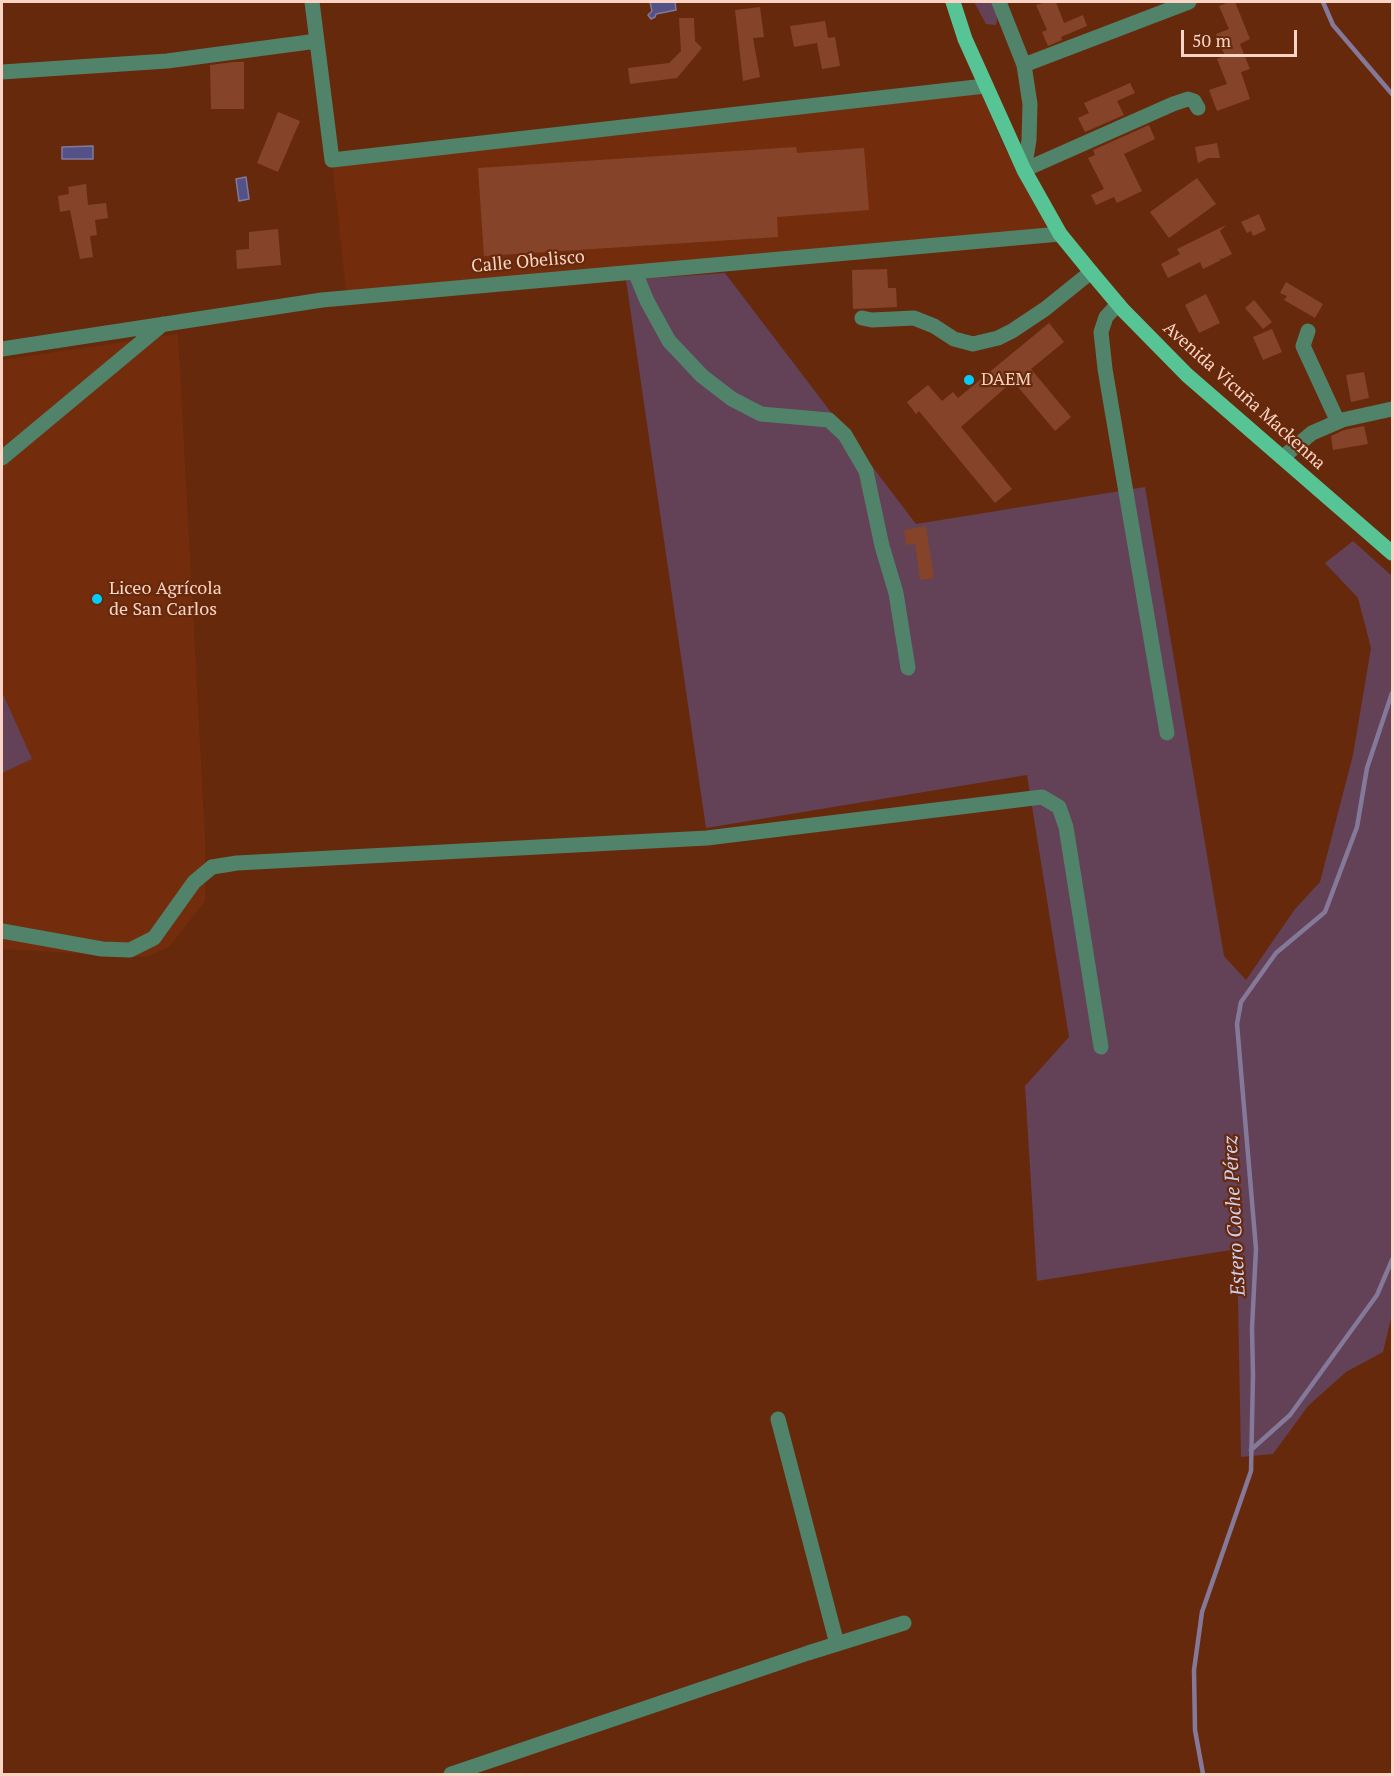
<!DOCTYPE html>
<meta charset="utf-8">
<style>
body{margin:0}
#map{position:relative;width:1394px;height:1776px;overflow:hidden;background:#67290c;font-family:"PT Serif",serif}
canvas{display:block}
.frame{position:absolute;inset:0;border:3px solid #fbd4c5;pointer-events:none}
.scale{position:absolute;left:1181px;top:30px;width:116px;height:27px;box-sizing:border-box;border:3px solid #fbd4c5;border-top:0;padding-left:8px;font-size:18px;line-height:21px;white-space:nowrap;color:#fbd4c5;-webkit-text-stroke:4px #67290c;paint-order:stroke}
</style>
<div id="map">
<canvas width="1394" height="1776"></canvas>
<div class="frame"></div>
<div class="scale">50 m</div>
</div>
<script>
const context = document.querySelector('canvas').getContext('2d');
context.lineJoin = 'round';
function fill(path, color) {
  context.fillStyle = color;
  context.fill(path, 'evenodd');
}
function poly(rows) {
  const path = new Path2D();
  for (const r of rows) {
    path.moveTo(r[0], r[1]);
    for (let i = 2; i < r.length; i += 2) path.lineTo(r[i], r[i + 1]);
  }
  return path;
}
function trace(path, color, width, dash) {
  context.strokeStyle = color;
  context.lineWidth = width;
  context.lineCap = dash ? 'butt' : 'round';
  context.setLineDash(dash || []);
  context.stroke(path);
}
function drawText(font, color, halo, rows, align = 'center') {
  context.font = font + ' "PT Serif",serif';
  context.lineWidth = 4.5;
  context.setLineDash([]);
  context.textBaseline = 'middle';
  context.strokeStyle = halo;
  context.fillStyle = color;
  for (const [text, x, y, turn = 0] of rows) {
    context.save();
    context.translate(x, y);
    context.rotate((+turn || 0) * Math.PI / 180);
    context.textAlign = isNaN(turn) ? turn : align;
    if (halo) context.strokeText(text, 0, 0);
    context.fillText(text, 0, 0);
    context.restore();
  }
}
fill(poly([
 [981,91,1002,143,1052,229,346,291,332,160],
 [178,334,205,837,205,901,169,947,146,957,2,949,2,360]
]), '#732d0c');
fill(poly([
 [974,2,993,2,998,15,996,25,986,24],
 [725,273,916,524,1145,487,1224,956,1246,980,1295,909,1320,882,1353,755,1371,648,1358,598,1325,563,1353,541,1392,576,1392,1314,1383,1352,1346,1372,1308,1406,1273,1454,1241,1457,1237,1249,1037,1281,1025,1086,1069,1037,1027,775,706,828,626,280],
 [2,692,32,759,2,773]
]), '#634156');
const water = poly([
 [650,2,675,2,676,10,656,14,655,17,651,19,648,15,652,11,650,2],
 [93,146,93,159,62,159,62,147,93,146],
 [246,177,249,199,239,201,236,179,246,177]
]);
fill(water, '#525288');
trace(water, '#85799a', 1.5);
trace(poly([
 [1323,2,1333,25,1392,94],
 [1251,1450,1290,1415,1377,1295,1392,1260],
 [1203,1774,1195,1730,1194,1670,1202,1612,1251,1471,1253,1375,1252,1328,1256,1249,1237,1024,1241,1002,1276,953,1325,912,1357,827,1367,768,1392,693]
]), '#85799a', 4.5);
fill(poly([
 [1046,2,1056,2,1064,23,1083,15,1087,26,1061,37,1062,40,1048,46,1042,32,1047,30,1036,5],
 [1229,2,1235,2,1250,39,1240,44,1250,69,1241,72,1250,99,1217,111,1209,90,1227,84,1217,59,1225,56,1216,34,1229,29,1219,6],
 [760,7,764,37,753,38,760,77,743,81,735,10],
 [679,18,694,18,695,41,702,48,677,78,630,84,628,68,669,63,681,51],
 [825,21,828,38,835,37,840,66,822,69,817,43,794,47,790,26],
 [234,62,244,62,244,109,211,109,210,65],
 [1130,83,1135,93,1117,101,1124,115,1085,132,1078,118,1089,113,1084,103],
 [278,112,300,121,278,172,257,163],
 [1149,125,1155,139,1124,154,1142,191,1117,203,1114,197,1096,205,1091,195,1104,189,1088,158,1095,155,1093,150],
 [1217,143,1220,158,1208,158,1198,163,1195,147],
 [796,147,797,153,864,148,869,210,777,217,778,237,484,256,478,168],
 [1197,178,1216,204,1169,238,1150,212],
 [86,184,88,205,106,203,108,218,95,220,97,235,90,236,93,257,80,259,70,210,60,212,58,196,69,194,68,187],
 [1259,214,1266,230,1253,236,1251,231,1247,233,1241,222],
 [1226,225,1220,231,1232,254,1222,259,1219,258,1221,260,1203,269,1200,262,1168,278,1161,264,1180,254,1177,249],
 [278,229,281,265,237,269,236,250,249,249,249,232],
 [887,269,888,288,896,288,897,307,853,309,852,270],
 [1286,282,1323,304,1315,318,1284,300,1287,296,1280,293],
 [1206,294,1220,323,1199,333,1185,305],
 [1254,300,1272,322,1263,329,1245,308],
 [1049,323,1064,342,1031,369,1071,417,1055,431,1013,381,961,427,1012,489,995,503,919,411,916,414,907,402,928,385,942,401,953,392,958,398],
 [1272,329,1282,352,1263,360,1253,337],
 [1364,372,1369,398,1351,402,1346,375],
 [1364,426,1368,444,1333,450,1331,436,1344,430],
 [926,526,934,578,920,580,915,544,906,545,904,530]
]), '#854429');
trace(poly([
 [312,2,332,160,985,86],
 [999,2,1024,65,1030,104,1029,140,1024,170],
 [1024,65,1189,2],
 [2,72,167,61,317,41],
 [1024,170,1173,104,1188,99,1194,101,1198,108],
 [635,272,647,301,669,341,702,376,732,399,761,414,829,420,845,435,866,471,882,546,896,593,908,668],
 [1118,304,1106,317,1101,332,1105,369,1167,733],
 [862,318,872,320,914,318,934,326,954,339,973,344,998,338,1012,331,1045,309,1091,272],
 [1308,331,1303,346,1338,422],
 [2,349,322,300,1060,234],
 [1283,457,1312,433,1342,420,1392,409],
 [2,458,163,324],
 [2,931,102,949,130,950,154,938,194,882,212,867,237,863,707,838,1042,797,1059,807,1066,827,1101,1047],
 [778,1419,837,1644],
 [451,1774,808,1653,904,1623]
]), '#51826a', 15);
trace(poly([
 [953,2,965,39,1024,170,1060,234,1091,272,1123,310,1187,375,1392,553]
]), '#56c494', 15);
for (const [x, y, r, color] of [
 [969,380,6,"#06cbf9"],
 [97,599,6,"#06cbf9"]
]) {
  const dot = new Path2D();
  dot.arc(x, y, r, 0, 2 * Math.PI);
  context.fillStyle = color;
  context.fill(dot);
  trace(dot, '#67290c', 2);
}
drawText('18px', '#fbd4c5', '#67290c', [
 ["Calle Obelisco",528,262,-5],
 ["Avenida Vicuña Mackenna",1244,396,42]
]);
drawText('18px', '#fbd4c5', '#67290c', [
 ["DAEM",981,380],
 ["Liceo Agrícola",109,589],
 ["de San Carlos",109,610]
], 'left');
drawText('italic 20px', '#ced0f2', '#67290c', [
 ["Estero Coche Pérez",1235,1216,-93]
]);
</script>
